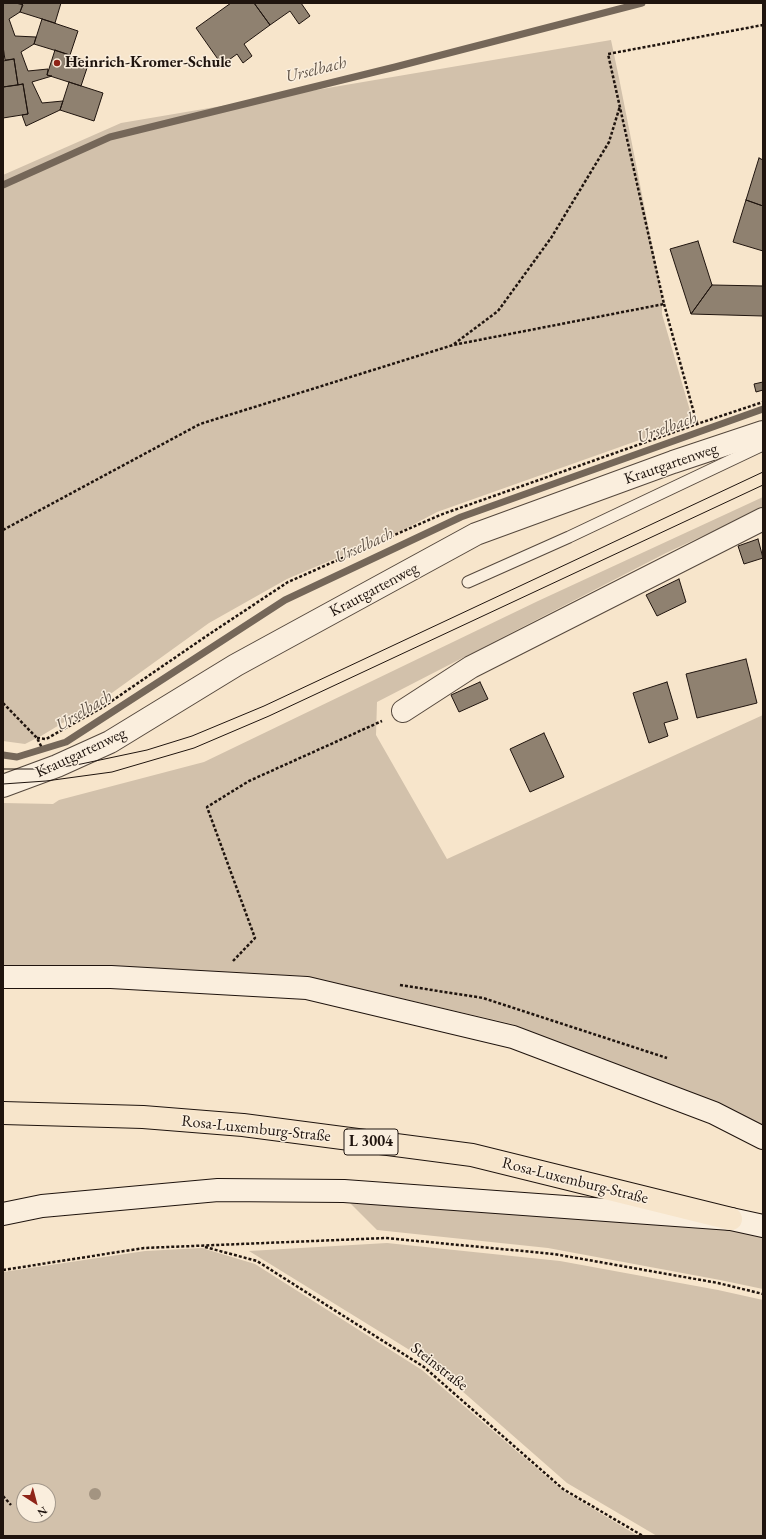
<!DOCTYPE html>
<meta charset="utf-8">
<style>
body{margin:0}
#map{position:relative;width:766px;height:1539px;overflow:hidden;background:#f7e5cb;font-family:"EB Garamond",serif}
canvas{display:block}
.frame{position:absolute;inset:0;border:4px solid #1f140e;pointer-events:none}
.north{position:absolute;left:16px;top:1483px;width:40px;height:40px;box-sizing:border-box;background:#faeedd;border:1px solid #a2978a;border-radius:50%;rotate:144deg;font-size:11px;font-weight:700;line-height:16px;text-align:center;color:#1f140e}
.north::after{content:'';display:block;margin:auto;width:14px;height:18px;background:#8f2418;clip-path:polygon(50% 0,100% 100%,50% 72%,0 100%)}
</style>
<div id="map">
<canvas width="766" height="1539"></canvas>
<div class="frame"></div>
<div class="north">N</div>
</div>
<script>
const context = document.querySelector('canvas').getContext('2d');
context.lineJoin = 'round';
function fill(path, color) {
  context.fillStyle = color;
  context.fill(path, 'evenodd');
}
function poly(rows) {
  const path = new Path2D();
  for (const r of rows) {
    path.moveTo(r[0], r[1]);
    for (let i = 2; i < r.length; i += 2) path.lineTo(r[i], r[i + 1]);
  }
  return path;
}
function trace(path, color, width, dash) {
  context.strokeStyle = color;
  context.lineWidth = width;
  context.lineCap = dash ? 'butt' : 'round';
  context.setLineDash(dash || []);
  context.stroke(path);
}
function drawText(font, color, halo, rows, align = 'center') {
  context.font = font + ' "EB Garamond",serif';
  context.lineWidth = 3;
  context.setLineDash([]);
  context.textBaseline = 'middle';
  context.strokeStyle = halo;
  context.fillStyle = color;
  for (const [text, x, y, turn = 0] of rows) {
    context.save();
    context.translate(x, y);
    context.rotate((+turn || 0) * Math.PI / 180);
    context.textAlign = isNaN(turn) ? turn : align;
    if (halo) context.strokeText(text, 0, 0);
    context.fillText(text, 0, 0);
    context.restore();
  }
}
fill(poly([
 [611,40,619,78,662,296,662,314,693,421,437,512,405,529,287,579,209,623,109,695,41,736,25,744,3,741,3,175,121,123],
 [763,497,763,508,666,553,377,702,376,735,447,859,763,715,763,1136,714,1113,512,1024,305,976,109,967,3,974,3,803,53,804,59,800,204,762,538,601],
 [347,1200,763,1228,763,1289,720,1280,548,1248,377,1230],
 [387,1243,560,1261,718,1290,763,1300,763,1536,657,1536,567,1483,429,1362,249,1251],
 [202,1248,255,1264,422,1370,562,1490,638,1536,3,1536,3,1272,145,1251],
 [24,1491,48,1491,48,1515,24,1515]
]), '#d2c1ab');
trace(poly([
 [3,185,110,137,395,67,642,3],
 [3,755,17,757,66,742,285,600,461,517,763,409]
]), '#756759', 7);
const building = poly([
 [3,3,16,3,23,5,20,12,9,19,15,36,36,37,34,44,21,52,28,71,48,69,47,75,52,76,32,82,42,103,63,101,60,110,26,126,22,115,28,114,23,84,18,85,14,59,5,60,3,46,3,3],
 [23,3,61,3,55,23,20,12,23,3],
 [231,3,254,3,270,25,244,44,252,56,243,63,237,54,222,65,196,28,231,3],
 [254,3,301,3,310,16,299,24,290,11,270,25,254,3],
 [42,19,78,31,70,55,34,44,42,19],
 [55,50,89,62,81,86,47,75,55,50],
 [14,59,18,85,3,87,3,61,14,59],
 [69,82,103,93,94,121,60,110,69,82],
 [23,84,28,114,3,118,3,87,23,84],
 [759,158,763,160,763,206,746,200,759,158],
 [746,200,763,206,763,251,733,242,746,200],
 [698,241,712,285,691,314,670,249,698,241],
 [712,285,763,286,763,316,691,314,712,285],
 [763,382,763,390,756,392,754,384,763,382],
 [758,539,763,558,744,564,738,546,758,539],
 [679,579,686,602,657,616,646,595,679,579],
 [746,659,757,703,697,718,686,674,746,659],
 [480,682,488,699,459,712,451,695,480,682],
 [667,682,678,719,664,723,668,736,649,743,633,693,667,682],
 [544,733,564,777,530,792,510,749,544,733]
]);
fill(building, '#8f8170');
trace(building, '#1f140e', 1);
const service = poly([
 [468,582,569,537,763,445]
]);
const minor = poly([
 [403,711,471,667,763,519],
 [3,786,57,766,110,742,236,665,476,534,673,462,763,432]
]);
const secondary = poly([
 [3,977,111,977,307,988,513,1037,714,1113,763,1138],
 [3,1214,42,1206,218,1190,344,1191,731,1219,763,1226]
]);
const trunk = poly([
 [3,1113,143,1117,243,1125,472,1155,731,1219]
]);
trace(service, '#55483d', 13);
trace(minor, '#55483d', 24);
trace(secondary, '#1f140e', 24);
trace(trunk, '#1f140e', 24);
trace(poly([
 [664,304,697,424],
 [454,344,498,311,551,238,609,142,620,106],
 [3,530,200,424,453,345,664,304,608,54,763,25],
 [3,703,37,738,42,748],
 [37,738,46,739,103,707,208,635,288,582,440,515,697,424,763,402],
 [233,961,255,938,207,807,249,781,382,721],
 [400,985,483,998,667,1058],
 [205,1247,257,1261,424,1367,563,1489,643,1536],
 [3,1270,144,1248,386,1238,554,1254,718,1283,763,1294],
 [3,1496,11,1505]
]), '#1f140e', 2.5, [3, 2]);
trace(service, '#faeedd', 11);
trace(minor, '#faeedd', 22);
trace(secondary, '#faeedd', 22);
trace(trunk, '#f7e5cb', 22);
trace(poly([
 [3,769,49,769,81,764,147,750,192,736,264,706,763,472],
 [3,784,46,781,112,772,194,748,269,716,763,485]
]), '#1f140e', 1);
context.fillStyle = '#a39481';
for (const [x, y] of [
 [95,1494]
]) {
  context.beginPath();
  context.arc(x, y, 6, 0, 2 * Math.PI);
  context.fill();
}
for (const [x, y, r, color] of [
 [57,63,4,"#8f2418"]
]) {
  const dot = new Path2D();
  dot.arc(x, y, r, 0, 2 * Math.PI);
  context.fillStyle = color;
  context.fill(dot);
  trace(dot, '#faeedd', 1.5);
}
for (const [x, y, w] of [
 [371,1142,54]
]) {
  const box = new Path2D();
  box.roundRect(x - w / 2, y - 13, w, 26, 3);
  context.fillStyle = '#faeedd';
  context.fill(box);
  trace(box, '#1f140e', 1);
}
drawText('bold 15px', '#1f140e', null, [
 ["L 3004",371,1142]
]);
drawText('bold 16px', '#1f140e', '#faeedd', [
 ["Heinrich-Kromer-Schule",65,63]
], 'left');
drawText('16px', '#1f140e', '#faeedd', [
 ["Krautgartenweg",671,464,-19],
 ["Krautgartenweg",374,590,-28],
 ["Krautgartenweg",81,753,-25],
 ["Rosa-Luxemburg-Straße",256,1129,6],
 ["Rosa-Luxemburg-Straße",575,1181,14],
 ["Steinstraße",439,1367,38]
]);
drawText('italic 17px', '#5f5246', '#faeedd', [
 ["Urselbach",316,70,-14],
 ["Urselbach",667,428,-20],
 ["Urselbach",364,546,-25],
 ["Urselbach",84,711,-31]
]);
</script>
